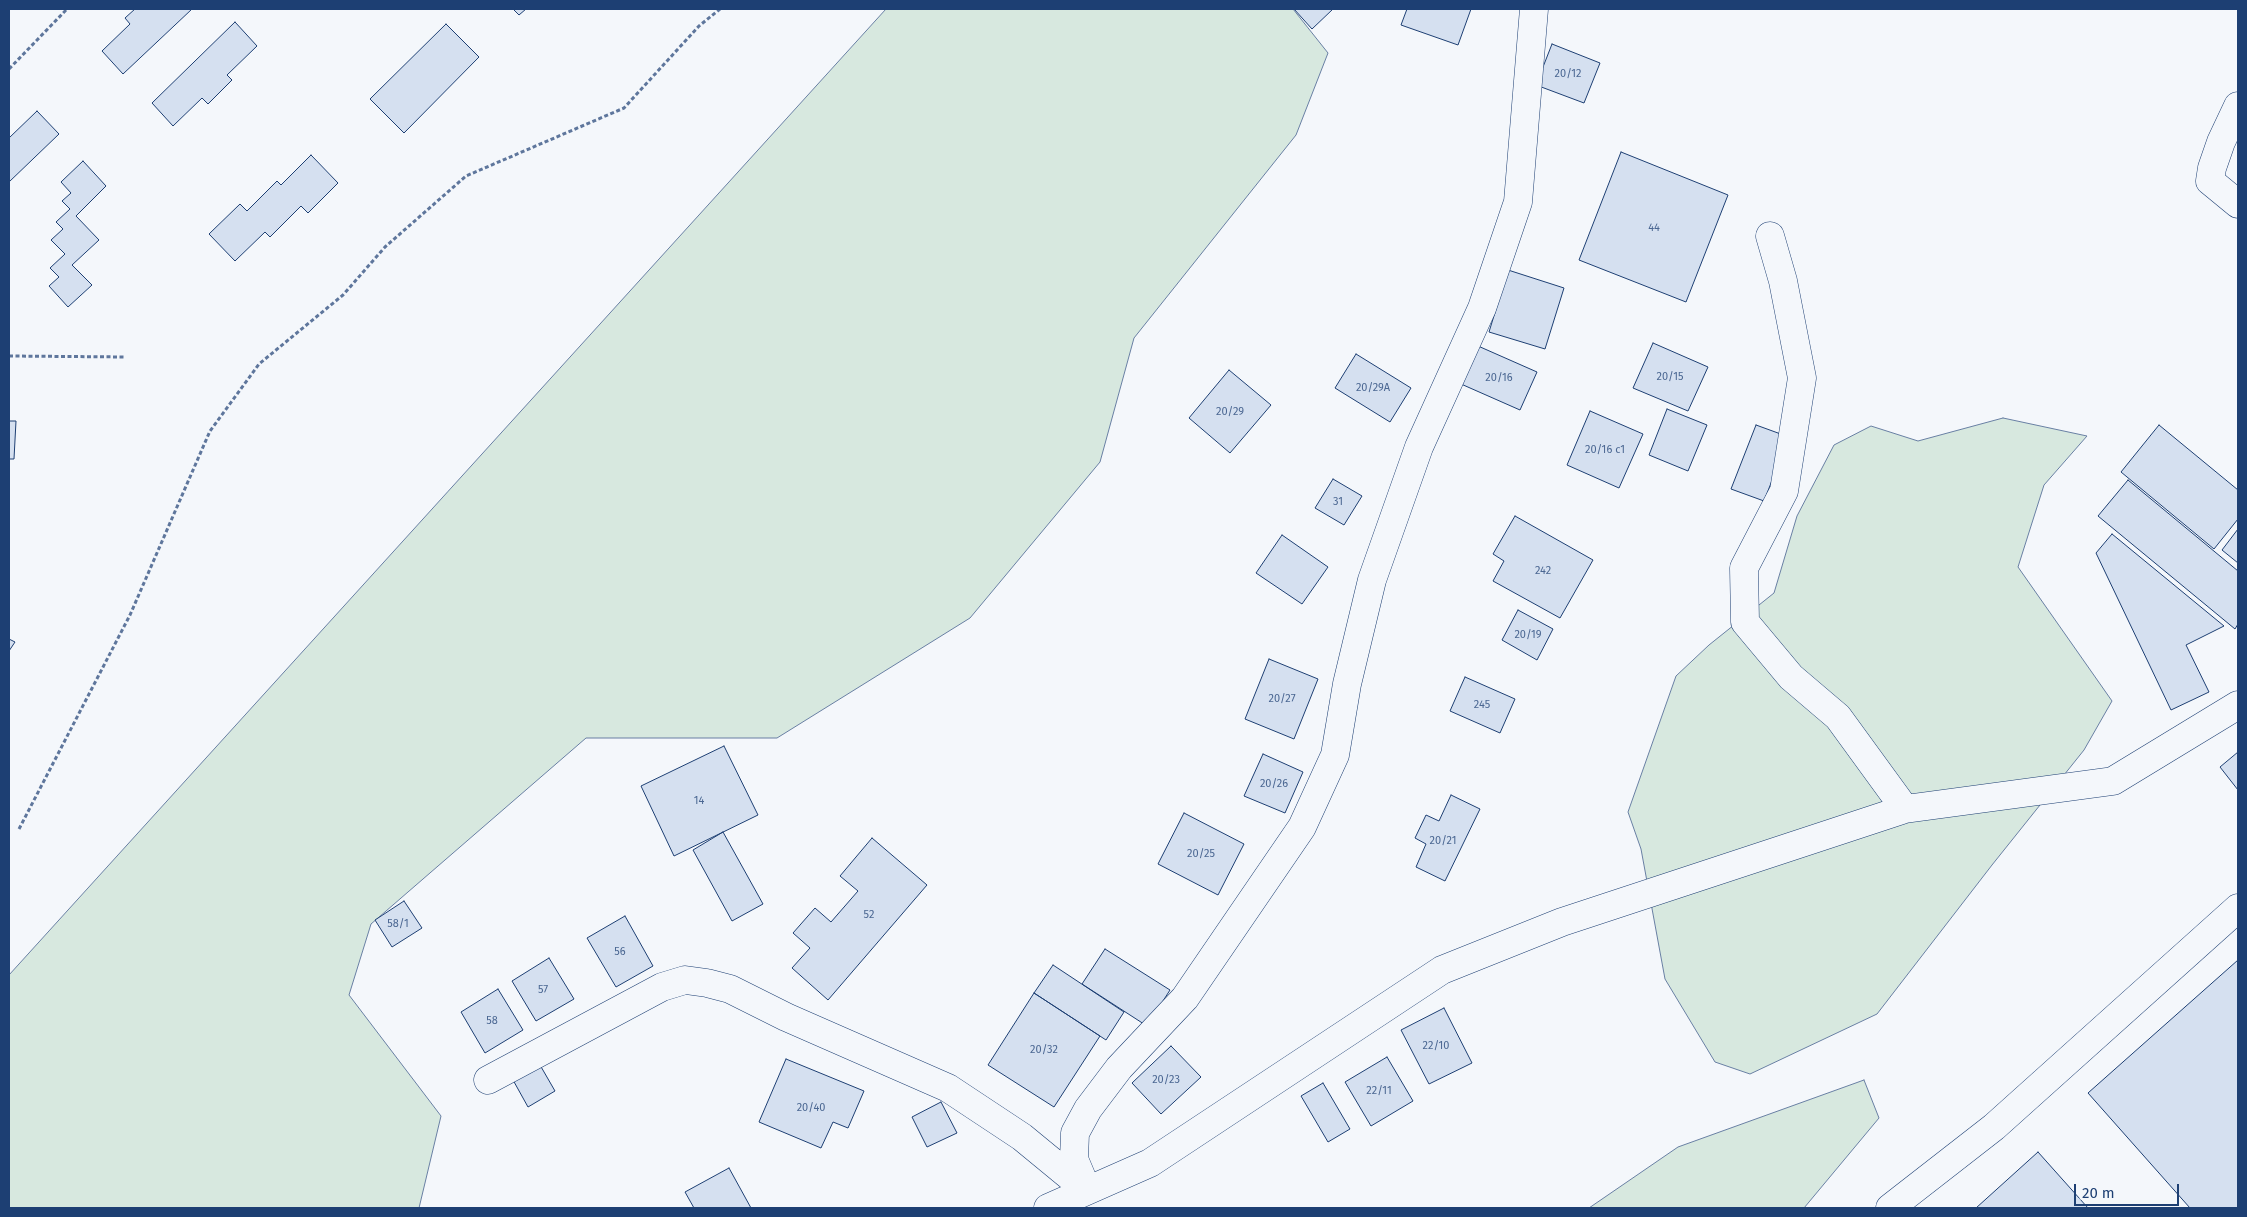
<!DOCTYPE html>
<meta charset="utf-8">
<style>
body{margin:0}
#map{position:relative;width:2247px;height:1217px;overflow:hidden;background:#f4f7fb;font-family:"Fira Sans",sans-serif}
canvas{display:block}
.frame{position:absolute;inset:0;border:10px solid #1d3f73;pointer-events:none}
.scale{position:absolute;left:2074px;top:1184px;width:105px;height:22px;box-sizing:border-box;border:2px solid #1d3f73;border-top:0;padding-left:6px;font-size:15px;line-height:18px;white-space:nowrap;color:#1d3f73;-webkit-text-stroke:4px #f4f7fb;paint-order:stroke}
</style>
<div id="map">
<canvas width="2247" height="1217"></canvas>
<div class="frame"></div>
<div class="scale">20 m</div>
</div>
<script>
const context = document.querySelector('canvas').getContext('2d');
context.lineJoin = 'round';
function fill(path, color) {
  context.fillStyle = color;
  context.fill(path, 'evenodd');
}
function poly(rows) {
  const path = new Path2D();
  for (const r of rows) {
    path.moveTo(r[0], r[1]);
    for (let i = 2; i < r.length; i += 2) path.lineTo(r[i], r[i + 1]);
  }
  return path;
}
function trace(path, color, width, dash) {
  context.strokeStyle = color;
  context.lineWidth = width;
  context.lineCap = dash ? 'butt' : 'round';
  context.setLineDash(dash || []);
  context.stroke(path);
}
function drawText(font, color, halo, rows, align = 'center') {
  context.font = font + ' "Fira Sans",sans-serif';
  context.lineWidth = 4;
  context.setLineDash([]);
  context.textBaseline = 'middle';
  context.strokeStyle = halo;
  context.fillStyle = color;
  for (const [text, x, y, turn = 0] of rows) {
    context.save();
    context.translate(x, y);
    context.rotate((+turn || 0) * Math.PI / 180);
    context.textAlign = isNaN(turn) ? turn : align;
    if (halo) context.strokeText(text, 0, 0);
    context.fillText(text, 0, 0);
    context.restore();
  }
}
const green = poly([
 [886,9,1293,9,1328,53,1296,135,1134,338,1100,462,970,618,777,738,586,738,371,924,349,995,441,1116,419,1208,9,1208,9,975,886,9],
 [2003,418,2087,436,2044,485,2018,567,2112,701,2084,750,1992,865,1877,1014,1750,1074,1715,1062,1665,979,1641,849,1628,812,1676,676,1709,645,1774,593,1797,516,1834,445,1871,426,1918,441,2003,418],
 [1864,1080,1879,1118,1804,1208,1589,1208,1678,1147,1864,1080]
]);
fill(green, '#d7e8df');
trace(green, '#687fa3', 1);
const building = poly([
 [135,9,192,9,123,74,102,51,130,24,125,18,135,9],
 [513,9,526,9,519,15,513,9],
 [1294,9,1333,9,1312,29,1294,9],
 [1407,9,1471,9,1458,45,1401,25,1407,9],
 [235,22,257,46,227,75,232,80,208,104,202,98,173,126,152,103,235,22],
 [446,24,479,57,404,133,370,99,446,24],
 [1552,44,1600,63,1584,103,1536,85,1552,44],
 [37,111,59,134,9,182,9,138,37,111],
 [1621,152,1728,195,1686,302,1579,260,1621,152],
 [311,155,338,183,308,213,301,206,270,237,265,232,235,261,209,234,240,204,247,211,277,181,281,185,311,155],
 [83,161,106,186,76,216,99,240,72,265,92,285,68,307,49,286,59,277,50,268,65,254,51,240,63,229,56,222,70,209,62,201,71,193,61,182,83,161],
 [1508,270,1564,288,1545,349,1489,332,1508,270],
 [1653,343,1708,367,1688,411,1633,388,1653,343],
 [1478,346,1537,372,1520,410,1461,384,1478,346],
 [1356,354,1411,388,1390,422,1335,388,1356,354],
 [1229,370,1271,405,1230,453,1189,418,1229,370],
 [1667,409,1707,425,1688,471,1649,455,1667,409],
 [1590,411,1643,434,1619,488,1567,465,1590,411],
 [9,421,16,421,14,459,9,459,9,421],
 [1756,425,1789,437,1764,501,1731,489,1756,425],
 [2159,425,2238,490,2238,519,2214,549,2121,472,2159,425],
 [1333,479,1362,496,1344,525,1315,508,1333,479],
 [2128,480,2238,571,2238,624,2235,629,2098,516,2128,480],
 [1515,516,1593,560,1560,618,1493,581,1504,561,1493,554,1515,516],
 [2238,529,2238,563,2222,550,2238,529],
 [2112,534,2224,626,2186,645,2209,692,2171,710,2096,553,2112,534],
 [1282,535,1328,567,1302,604,1256,573,1282,535],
 [1518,610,1553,629,1537,660,1502,640,1518,610],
 [9,639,15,642,9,651,9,639],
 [1269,659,1318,679,1294,739,1245,719,1269,659],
 [1465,677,1515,699,1500,733,1450,711,1465,677],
 [724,746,758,815,674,856,641,786,724,746],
 [2238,752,2238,790,2220,767,2238,752],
 [1263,754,1303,772,1285,813,1244,796,1263,754],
 [1451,795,1480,809,1445,881,1416,867,1426,844,1415,838,1426,815,1439,821,1451,795],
 [1184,813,1244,844,1218,895,1158,864,1184,813],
 [723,832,763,904,732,921,693,850,723,832],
 [872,838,927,885,828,1000,792,968,810,948,793,933,815,908,831,922,858,891,840,876,872,838],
 [404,901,422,928,392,947,375,920,404,901],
 [625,916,653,966,616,987,587,938,625,916],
 [1105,949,1170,990,1147,1026,1082,984,1105,949],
 [549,958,574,999,536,1021,512,981,549,958],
 [2238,960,2238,1208,2190,1208,2088,1093,2238,960],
 [1053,965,1124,1012,1106,1040,1034,993,1053,965],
 [498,989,523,1030,485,1053,461,1012,498,989],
 [1034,993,1100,1036,1054,1107,988,1065,1034,993],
 [1444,1008,1472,1063,1429,1084,1401,1030,1444,1008],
 [1171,1046,1201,1077,1161,1114,1132,1083,1171,1046],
 [1387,1057,1413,1101,1371,1126,1345,1082,1387,1057],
 [786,1059,864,1091,848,1128,833,1122,821,1148,759,1122,786,1059],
 [540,1065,555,1091,528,1107,513,1080,540,1065],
 [1323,1083,1350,1129,1328,1142,1301,1096,1323,1083],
 [941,1102,957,1133,927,1147,912,1117,941,1102],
 [2038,1152,2088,1208,1976,1208,2038,1152],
 [729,1168,751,1208,694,1208,685,1192,729,1168]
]);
fill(building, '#d5e0f0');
trace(building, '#1d3f73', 1);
const minor = poly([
 [2238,106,2221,142,2212,168,2210,181,2238,204],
 [1770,236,1783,281,1802,378,1784,491,1744,568,1745,622,1791,677,1838,717,1905,809],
 [488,1080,662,987,685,980,707,983,730,989,786,1017,948,1088,1022,1137,1084,1188],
 [1087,1190,1074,1159,1075,1133,1088,1109,1119,1068,1185,998,1302,827,1335,755,1347,684,1372,580,1419,447,1482,308,1518,202,1534,9],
 [1048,1208,1150,1163,1442,970,1562,922,1905,809,2113,781,2238,705],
 [1890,1208,1994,1127,2238,908]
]);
trace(minor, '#1d3f73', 29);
trace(poly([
 [9,69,67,9],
 [9,356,126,357],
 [19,829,130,615,210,431,259,364,343,295,385,247,466,176,624,108,699,26,720,9]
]), '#5e769c', 3, [4, 2.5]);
trace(minor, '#f4f7fb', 28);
drawText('11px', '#4b6792', null, [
 ["20/12",1568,74],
 ["44",1654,228],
 ["20/15",1670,377],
 ["20/16",1499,378],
 ["20/29А",1373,388],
 ["20/29",1230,412],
 ["20/16 c1",1605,450],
 ["31",1338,502],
 ["242",1543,571],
 ["20/19",1528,635],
 ["20/27",1282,699],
 ["245",1482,705],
 ["20/26",1274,784],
 ["14",699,801],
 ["20/21",1443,841],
 ["20/25",1201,854],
 ["52",869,915],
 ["58/1",398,924],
 ["56",620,952],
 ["57",543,990],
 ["58",492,1021],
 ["22/10",1436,1046],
 ["20/32",1044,1050],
 ["20/23",1166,1080],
 ["22/11",1379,1091],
 ["20/40",811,1108]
]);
</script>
